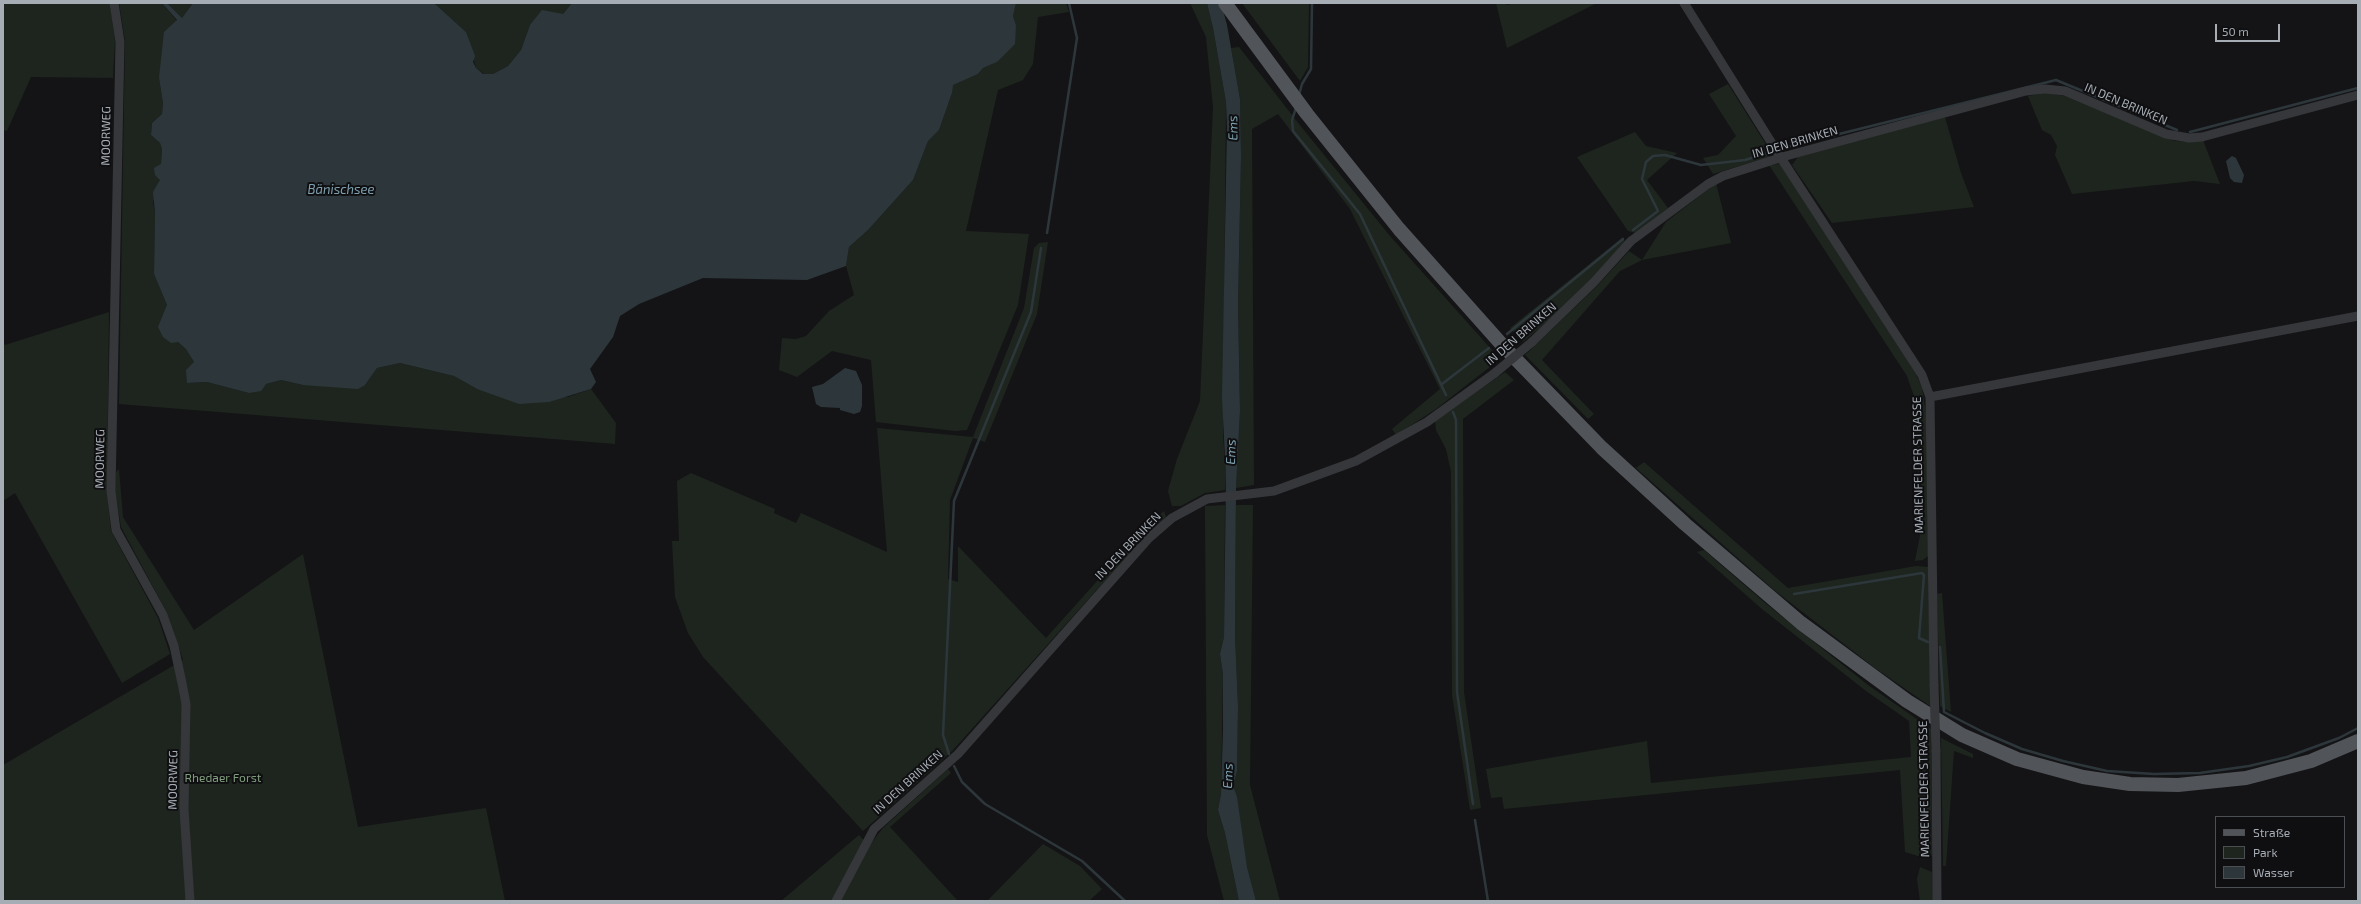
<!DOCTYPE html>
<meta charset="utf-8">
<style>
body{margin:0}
#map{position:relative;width:2361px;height:904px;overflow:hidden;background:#141416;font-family:"Exo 2",sans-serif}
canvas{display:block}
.frame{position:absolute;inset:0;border:4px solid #a6adb5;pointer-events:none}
.legend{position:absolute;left:2215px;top:816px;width:130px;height:72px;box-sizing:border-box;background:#0f0f11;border:1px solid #4b4e53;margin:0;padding:5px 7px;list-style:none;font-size:12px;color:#a6adb5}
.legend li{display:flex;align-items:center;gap:8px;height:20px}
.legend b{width:20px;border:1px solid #4b4e53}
.scale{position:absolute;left:2215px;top:24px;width:65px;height:18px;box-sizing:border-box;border:2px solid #a6adb5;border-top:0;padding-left:5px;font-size:12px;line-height:14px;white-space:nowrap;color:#a6adb5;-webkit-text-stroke:3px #0f0f11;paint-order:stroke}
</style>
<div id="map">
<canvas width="2361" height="904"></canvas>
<div class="frame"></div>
<ul class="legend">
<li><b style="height:5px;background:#515459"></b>Straße</li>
<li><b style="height:11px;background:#1e251e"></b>Park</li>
<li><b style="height:11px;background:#2d373b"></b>Wasser</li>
</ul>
<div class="scale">50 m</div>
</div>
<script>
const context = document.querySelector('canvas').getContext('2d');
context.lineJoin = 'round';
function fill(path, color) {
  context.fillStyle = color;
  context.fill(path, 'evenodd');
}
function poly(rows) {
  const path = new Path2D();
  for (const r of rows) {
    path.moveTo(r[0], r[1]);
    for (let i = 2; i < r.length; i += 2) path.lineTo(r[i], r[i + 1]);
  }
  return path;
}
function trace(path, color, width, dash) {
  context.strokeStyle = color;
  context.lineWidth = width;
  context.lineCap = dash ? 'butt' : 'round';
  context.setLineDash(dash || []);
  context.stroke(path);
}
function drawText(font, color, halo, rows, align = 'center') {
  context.font = font + ' "Exo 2",sans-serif';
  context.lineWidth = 4;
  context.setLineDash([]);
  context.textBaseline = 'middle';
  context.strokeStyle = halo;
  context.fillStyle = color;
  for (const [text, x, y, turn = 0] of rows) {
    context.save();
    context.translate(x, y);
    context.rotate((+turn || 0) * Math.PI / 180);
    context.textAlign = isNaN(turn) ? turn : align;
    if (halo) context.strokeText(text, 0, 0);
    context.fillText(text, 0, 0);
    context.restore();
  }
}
fill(poly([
 [3,3,110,3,115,41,113,78,31,77,7,131,3,130],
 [119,3,162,3,177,21,159,78,163,103,162,114,152,123,151,135,160,143,162,149,160,180,153,202,155,213,154,274,167,305,178,342,186,349,194,362,187,383,207,382,249,393,266,384,281,380,303,385,365,385,377,368,400,363,454,376,477,389,568,397,591,389,616,423,615,444,119,404,125,41],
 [167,3,193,3,182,18],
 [434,3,572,3,563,14,530,25,521,50,508,66,493,74,484,74,476,68,466,32],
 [1016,3,1066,3,1069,12,1038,17,1033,64,1023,80,998,90,966,231,1029,234,1018,305,967,430,955,431,876,422,871,360,832,351,797,377,779,370,782,338,796,339,806,336,829,311,854,295,846,266,849,247,868,230,913,180,928,141,939,130,952,93,952,85,978,74,983,68,997,62,1016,25,1013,16],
 [1190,3,1207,3,1213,28,1226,102,1223,435,1226,477,1225,490,1205,493,1181,506,1172,506,1168,491,1177,459,1200,401,1213,107,1206,37],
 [1242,3,1309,3,1308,67,1300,81],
 [1496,3,1505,3,1507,5,1514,3,1597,3,1507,48],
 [1239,47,1299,124,1390,236,1500,359,1436,409,1396,435,1392,429,1440,389,1350,209,1278,114,1252,129,1254,485,1236,488,1240,411,1238,305,1241,157,1240,99,1231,48],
 [1728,84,1770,151,1769,157,1713,174,1703,158,1718,155,1736,136,1709,94],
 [2045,93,2065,96,2175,141,2190,142,2203,140,2220,184,2194,181,2072,194,2055,155,2057,146,2051,135,2042,130,2028,96],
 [1945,117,1961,173,1974,207,1832,223,1792,165,1798,157],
 [1635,132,1646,146,1677,153,1647,180,1668,208,1636,233,1628,231,1577,157],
 [1780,164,1916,374,1922,388,1926,413,1928,556,1923,560,1915,561,1920,536,1915,399,1907,376,1769,165],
 [1716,183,1731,243,1642,260,1620,271,1542,360,1594,414,1588,419,1525,355,1597,286,1629,251,1642,260,1666,222],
 [1623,237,1625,242,1592,278,1555,315,1523,342,1510,328],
 [1048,242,1037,314,985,442,973,438,950,500,948,579,958,582,958,546,1046,638,1142,531,1164,511,1166,517,1146,535,953,750,863,831,703,657,688,633,675,597,672,541,679,541,677,481,691,473,775,509,774,513,796,523,801,513,887,552,877,428,973,437,1024,308,1034,248,1039,243],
 [109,312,107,490,111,531,158,618,170,654,122,683,15,493,3,501,3,342,5,345],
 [1505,372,1514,380,1463,419,1464,692,1481,808,1470,810,1452,695,1451,472,1446,449,1436,430,1435,421],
 [1644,462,1788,588,1916,566,1928,567,1930,706,1875,668,1774,590,1636,468],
 [119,469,123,517,194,630,303,554,358,827,486,808,505,901,3,901,3,765,183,660,167,613,121,527,115,491,116,472],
 [1225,505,1224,637,1220,654,1223,674,1221,794,1218,810,1225,833,1239,901,1224,901,1207,835,1205,506],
 [1236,505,1253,505,1250,785,1280,901,1256,901,1247,867,1233,786,1237,771,1238,706,1235,636],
 [1704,550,1764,602,1868,685,1931,729,1932,856,1918,856,1905,852,1900,770,1504,809,1502,797,1491,798,1486,769,1647,741,1651,783,1911,757,1909,721,1866,691,1762,609,1697,552],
 [1942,593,1951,712,1940,706,1937,594],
 [1941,738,1973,754,1973,758,1954,751,1946,866,1943,866],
 [948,769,951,773,890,827,958,901,781,901,859,835,869,846,883,828],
 [1043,844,1080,866,1102,889,1089,901,987,901],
 [1920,867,1932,872,1933,901,1920,901,1917,879]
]), '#1e251e');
fill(poly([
 [162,3,167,3,182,18,193,3,434,3,466,32,475,56,473,62,476,68,483,74,493,74,508,66,521,50,530,25,542,10,563,14,572,3,1016,3,1013,16,1016,25,1015,44,997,62,983,68,978,74,953,85,952,93,939,130,928,141,913,180,868,230,849,247,846,266,807,280,703,278,639,304,620,316,613,337,590,369,596,382,591,389,549,402,519,404,477,389,454,376,400,363,377,368,365,385,358,389,303,385,281,380,266,384,261,391,249,393,207,382,187,383,186,370,194,362,186,349,178,342,171,343,163,337,158,327,167,305,154,274,155,213,153,192,160,180,155,175,154,168,161,164,162,149,160,143,151,135,152,123,162,114,163,103,159,78,164,32,177,20],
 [1207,3,1221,3,1227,25,1240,99,1241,157,1238,305,1240,411,1236,488,1235,636,1238,706,1237,771,1233,786,1237,797,1247,867,1256,901,1239,901,1225,833,1218,810,1221,794,1223,730,1223,674,1220,654,1224,637,1226,477,1222,398,1227,127,1226,102,1213,28],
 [2232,156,2236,158,2244,175,2242,183,2234,182,2230,178,2226,161],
 [845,368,856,371,862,385,862,406,860,412,854,414,840,410,840,408,821,407,816,404,812,387,823,384]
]), '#2d373b');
trace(poly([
 [1299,95,1302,84,1311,69,1312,3],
 [1296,108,1292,120,1293,131,1360,214,1446,395],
 [2190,132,2358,88],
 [1787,147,2056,80,2177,130],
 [1633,230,1658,211,1642,179,1646,162,1653,156,1665,155,1701,165,1745,160,1768,153],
 [1047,233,1077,38,1069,3],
 [1507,334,1623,239],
 [1442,384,1489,348],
 [1453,412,1456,420,1457,692,1473,804],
 [1794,594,1922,573,1924,575,1919,638,1928,642],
 [1940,647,1944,712,1985,733,2022,749,2063,761,2107,771,2154,774,2200,773,2249,766,2287,757,2339,738,2358,728],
 [949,754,943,735,954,501,1031,312,1041,248],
 [954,766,962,782,985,804,1082,861,1125,901],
 [1475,820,1488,901]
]), '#2d373b', 2.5);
trace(poly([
 [114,3,120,42,111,491,116,530,163,615,174,646,182,683,186,704,184,809,190,901],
 [1684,3,1781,158,1922,375,1930,397,1934,685],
 [1532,342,1594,282,1631,241,1708,184,1723,176,1786,156,2026,91,2045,89,2065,91,2166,134,2189,138,2202,137,2358,95],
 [1930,397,2358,316],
 [1936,751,1937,901],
 [836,901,874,829,958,754,1149,538,1172,518,1207,499,1274,491,1356,461,1427,422,1495,373]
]), '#35373a', 9);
trace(poly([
 [1225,3,1307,114,1399,229,1504,347,1602,448,1685,524,1801,623,1907,701,1962,735,2017,759,2083,777,2130,784,2178,785,2246,778,2311,761,2358,741]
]), '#515459', 14);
trace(poly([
 [1495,373,1532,342],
 [1934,685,1936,751]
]), '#35373a', 9);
drawText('12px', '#a6adb5', '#0f0f11', [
 ["IN DEN BRINKEN",2126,104,23],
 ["MOORWEG",106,136,-89],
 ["IN DEN BRINKEN",1795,142,-16],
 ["IN DEN BRINKEN",1521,334,-41],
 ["MOORWEG",100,459,-89],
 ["MARIENFELDER STRASSE",1918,465,-91],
 ["IN DEN BRINKEN",1128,546,-46],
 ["MOORWEG",173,780,-89],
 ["IN DEN BRINKEN",908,782,-42],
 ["MARIENFELDER STRASSE",1924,789,-91]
]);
drawText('12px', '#819f7e', '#0f0f11', [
 ["Rhedaer Forst",223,778]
]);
drawText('italic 13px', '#7fa0af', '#0f0f11', [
 ["Ems",1233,128,-91],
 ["Bänischsee",341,190],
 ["Ems",1231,452,-89],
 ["Ems",1228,776,-89]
]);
</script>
